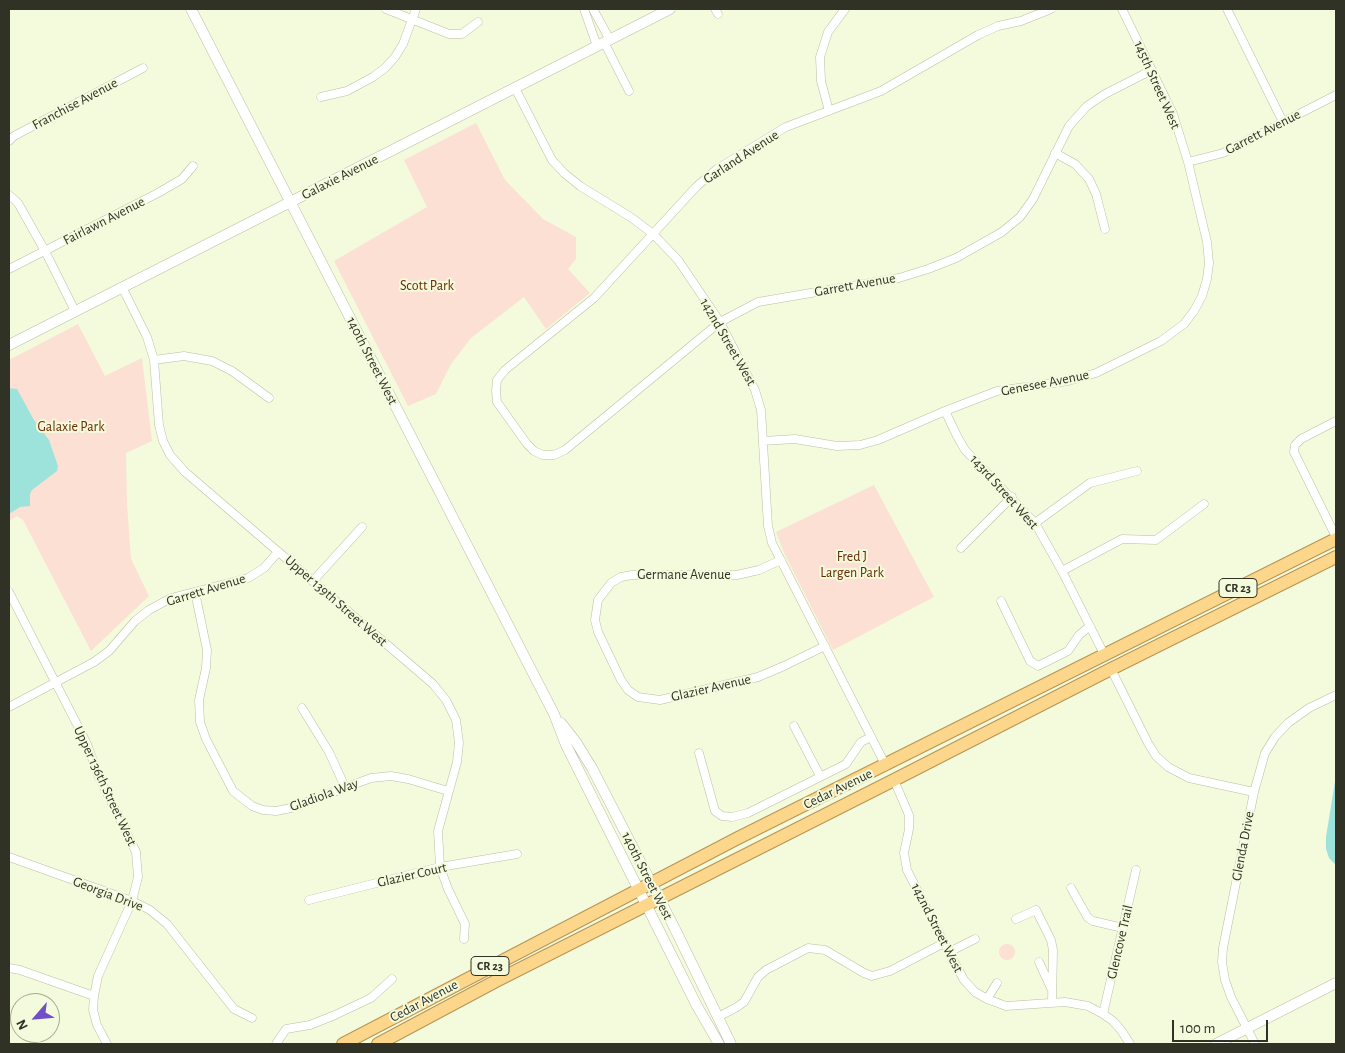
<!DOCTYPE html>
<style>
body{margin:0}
#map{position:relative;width:1345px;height:1053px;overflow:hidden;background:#f4fadc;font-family:"Alegreya Sans",sans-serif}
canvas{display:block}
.frame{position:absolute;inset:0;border:10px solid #303226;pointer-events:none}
.north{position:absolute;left:10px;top:993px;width:50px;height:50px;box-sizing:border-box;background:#f4fadc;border:1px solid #a6aa93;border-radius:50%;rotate:243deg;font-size:14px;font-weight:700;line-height:20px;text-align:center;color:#303226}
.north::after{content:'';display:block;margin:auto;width:18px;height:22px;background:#704fc8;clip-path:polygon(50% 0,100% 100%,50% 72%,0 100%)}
.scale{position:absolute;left:1172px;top:1020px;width:96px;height:22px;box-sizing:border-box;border:2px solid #303226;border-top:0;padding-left:6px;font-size:15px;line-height:18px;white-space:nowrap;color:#303226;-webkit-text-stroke:4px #f4fadc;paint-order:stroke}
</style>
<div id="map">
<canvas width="1345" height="1053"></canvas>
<div class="frame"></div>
<div class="north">N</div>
<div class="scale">100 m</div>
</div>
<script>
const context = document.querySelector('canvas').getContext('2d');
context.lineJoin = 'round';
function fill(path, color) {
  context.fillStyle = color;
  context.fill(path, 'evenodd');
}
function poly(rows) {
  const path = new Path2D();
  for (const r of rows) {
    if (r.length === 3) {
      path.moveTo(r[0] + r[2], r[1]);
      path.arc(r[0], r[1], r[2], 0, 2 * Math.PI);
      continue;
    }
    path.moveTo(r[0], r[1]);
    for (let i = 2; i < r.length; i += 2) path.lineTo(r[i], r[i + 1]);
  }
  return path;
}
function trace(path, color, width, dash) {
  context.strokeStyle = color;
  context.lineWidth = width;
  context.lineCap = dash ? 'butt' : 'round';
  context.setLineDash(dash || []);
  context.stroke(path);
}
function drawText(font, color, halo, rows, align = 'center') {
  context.font = font + ' "Alegreya Sans",sans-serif';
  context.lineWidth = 4;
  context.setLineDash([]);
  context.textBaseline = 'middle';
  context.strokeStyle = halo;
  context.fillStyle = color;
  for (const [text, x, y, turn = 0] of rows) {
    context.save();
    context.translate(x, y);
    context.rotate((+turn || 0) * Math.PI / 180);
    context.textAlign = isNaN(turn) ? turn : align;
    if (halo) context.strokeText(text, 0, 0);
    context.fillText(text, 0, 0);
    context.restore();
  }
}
fill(poly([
 [476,123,505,180,543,219,576,237,576,259,568,269,590,293,546,329,524,297,471,338,451,364,436,394,408,406,334,261,427,207,404,160],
 [78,324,105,376,142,358,152,441,126,453,127,504,131,559,149,596,91,651,23,520,17,516,9,521,9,360],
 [874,485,934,597,833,650,785,555,776,532],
 [1007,952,8]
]), '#fce0d3');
fill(poly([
 [9,388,17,389,34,420,49,440,58,466,57,471,32,490,30,494,30,506,20,507,9,514],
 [1336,775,1336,865,1329,858,1326,849,1326,837]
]), '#9ee3db');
const minor = poly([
 [386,9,449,34,462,34,478,22],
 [584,9,597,46],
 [593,9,610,40],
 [715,9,718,14],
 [1051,9,1021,21,998,26,978,35,881,91,786,127,717,169,697,186,594,298,505,370,497,380,496,391,497,402,527,444,534,451,543,455,554,455,565,450,720,322,758,302,899,278,928,269,956,258,1002,232,1020,217,1033,199,1069,126,1087,106,1105,94,1152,70],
 [1227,9,1283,122],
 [604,42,629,91],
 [515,88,552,160,564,173,580,186,632,218,653,234,678,260,720,322,755,390,761,410,768,526,772,543,886,766],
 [321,97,347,91,373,77,385,68,395,57,403,44,416,9],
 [829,111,821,81,820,57,828,32,845,9],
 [9,141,14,136,143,68],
 [1055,153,1075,164,1089,179,1096,194,1105,229],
 [1188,162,1223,153,1336,95],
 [9,195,18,203,45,251,75,311],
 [9,269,158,193,182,179,193,166],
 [122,287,147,337,154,360,159,425,163,441,170,455,185,472,433,684,446,700,456,720,459,743,457,762,438,831,440,867,448,889,465,924,464,939],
 [154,360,184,356,212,361,232,371,269,398],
 [945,411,957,436,965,450,1035,523,1062,571,1104,654],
 [1336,421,1301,439,1295,445,1294,452,1336,537],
 [763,441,795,439,837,446,860,445,878,440,945,411,997,391,1068,381,1096,373,1161,341,1184,324,1194,311,1202,296,1207,279,1209,263,1207,242,1188,162,1173,114,1122,9],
 [1035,523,1090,483,1137,471],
 [961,548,1012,497],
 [781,560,759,570,737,575,632,575,621,577,611,583,598,600,595,620,598,632,621,680,628,690,638,697,660,700,758,677,784,666,825,646],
 [1062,571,1122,539,1156,540,1204,504],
 [313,581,362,527],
 [9,592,87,744,98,775,136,852,138,877,132,901,98,976,94,996,93,1010,97,1025,107,1044],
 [195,592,207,650,206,668,199,700,200,722,206,739,233,791,252,806,263,810,276,811,291,808,371,778,391,776,408,779,448,791],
 [1001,601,1030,661,1038,666,1068,651,1079,635,1090,626],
 [1111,669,1148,743,1156,756,1168,767,1189,778,1254,792],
 [9,707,94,662,109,651,135,621,149,610,171,598,248,578,264,568,278,552],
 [302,708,329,752,345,787],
 [794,726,820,776],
 [699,753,715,811,722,816,732,817,748,813,846,764,861,742,871,737],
 [894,780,909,815,909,829,904,853,907,870,944,943,964,980,975,992,987,999,1006,1006,1065,1002,1088,1006,1103,1014,1113,1021,1121,1030,1130,1044],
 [9,857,132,901,150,910,167,924,234,1009,252,1018],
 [1071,888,1088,918,1093,921,1123,928],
 [309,900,440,867,517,854],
 [1016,919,1036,910,1051,940,1053,950,1052,1003],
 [949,952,975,939],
 [1039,962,1051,988],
 [9,968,20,970,94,996],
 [987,999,997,983],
 [1103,1014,1136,870],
 [718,1017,737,1007,744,1002,758,977,766,970,808,948,825,950,864,973,872,976,890,971,944,943],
 [276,1044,286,1029,310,1025,335,1015,371,998,392,979],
 [1255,1044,1231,997,1225,980,1222,962,1223,948,1254,792,1265,753,1275,737,1288,723,1309,708,1336,695]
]);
const tertiary = poly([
 [191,9,554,714,566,745,697,1006,719,1044],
 [9,345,670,9],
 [561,723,576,742,592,768,676,931,731,1044],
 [1216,1044,1336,983]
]);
const trunk = poly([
 [343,1044,738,838,1336,539],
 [378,1044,496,981,894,780,1111,669,1336,557]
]);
trace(minor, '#b9c0a3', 9);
trace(tertiary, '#b9c0a3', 11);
trace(trunk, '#b59555', 14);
trace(minor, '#fff', 8);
trace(tertiary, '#fff', 10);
trace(trunk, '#fcd68b', 12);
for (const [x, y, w] of [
 [1238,588,38],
 [490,966,38]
]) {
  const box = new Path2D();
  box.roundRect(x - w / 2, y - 9.5, w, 19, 4);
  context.fillStyle = '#f4fadc';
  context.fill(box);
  trace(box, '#303226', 1);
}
drawText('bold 12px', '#303226', null, [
 ["CR 23",1238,588],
 ["CR 23",490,966]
]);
drawText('14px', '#303226', '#f4fadc', [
 ["145th Street West",1157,85,66],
 ["Franchise Avenue",75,104,-28],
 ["Garrett Avenue",1263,132,-27],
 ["Garland Avenue",741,157,-33],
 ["Galaxie Avenue",340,177,-27],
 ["Fairlawn Avenue",104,221,-27],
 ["Garrett Avenue",855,285,-10],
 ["142nd Street West",728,342,60],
 ["140th Street West",372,361,63],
 ["Genesee Avenue",1045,383,-11],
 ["143rd Street West",1004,492,48],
 ["Germane Avenue",684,575],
 ["Garrett Avenue",206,590,-17],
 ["Upper 139th Street West",336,601,41],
 ["Glazier Avenue",711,688,-13],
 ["Upper 136th Street West",105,786,65],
 ["Cedar Avenue",838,789,-26],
 ["Gladiola Way",324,795,-20],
 ["Glenda Drive",1243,846,-79],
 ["Glazier Court",412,875,-13],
 ["140th Street West",647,876,63],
 ["Georgia Drive",108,894,21],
 ["142nd Street West",937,928,63],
 ["Glencove Trail",1120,942,-77],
 ["Cedar Avenue",424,1001,-28]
]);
drawText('14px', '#682b03', '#f4fadc', [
 ["Scott Park",427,286],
 ["Galaxie Park",71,427],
 ["Fred J",852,557],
 ["Largen Park",852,573]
]);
</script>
